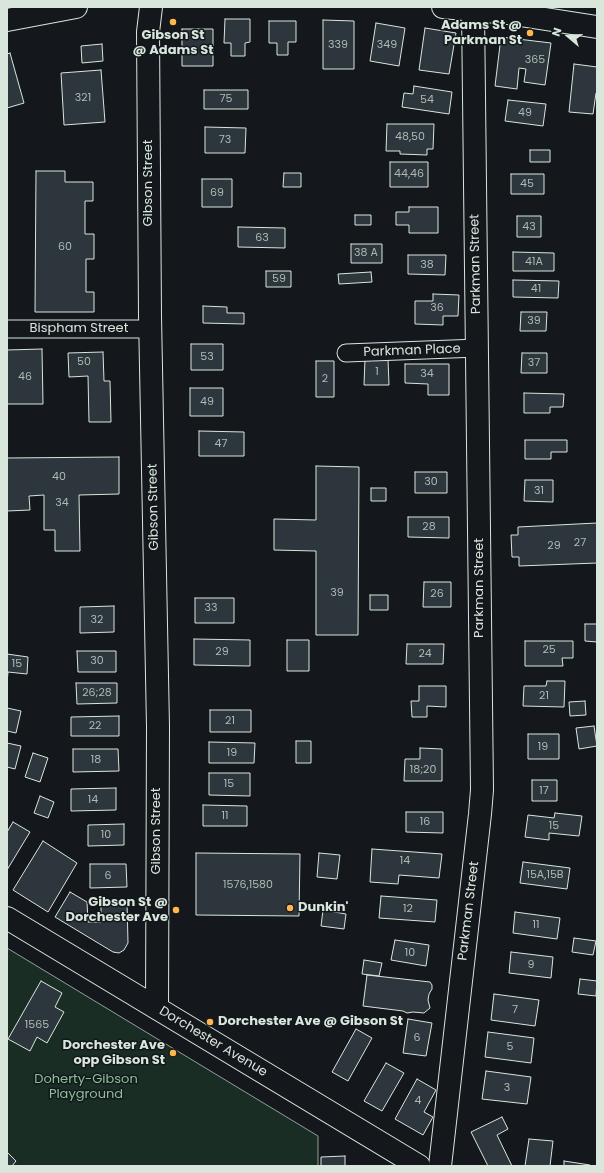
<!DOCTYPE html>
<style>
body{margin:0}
#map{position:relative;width:604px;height:1173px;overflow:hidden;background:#14181c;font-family:Poppins,sans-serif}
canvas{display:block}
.frame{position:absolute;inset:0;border:8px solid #d8e6dc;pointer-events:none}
.north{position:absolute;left:548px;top:16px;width:40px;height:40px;-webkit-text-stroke:3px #14181c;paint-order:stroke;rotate:289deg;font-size:11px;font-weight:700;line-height:16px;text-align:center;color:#d8e6dc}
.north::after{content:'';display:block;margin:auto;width:14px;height:18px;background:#d8e6dc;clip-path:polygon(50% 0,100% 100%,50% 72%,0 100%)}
</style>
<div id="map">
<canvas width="604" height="1173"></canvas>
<div class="frame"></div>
<div class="north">N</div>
</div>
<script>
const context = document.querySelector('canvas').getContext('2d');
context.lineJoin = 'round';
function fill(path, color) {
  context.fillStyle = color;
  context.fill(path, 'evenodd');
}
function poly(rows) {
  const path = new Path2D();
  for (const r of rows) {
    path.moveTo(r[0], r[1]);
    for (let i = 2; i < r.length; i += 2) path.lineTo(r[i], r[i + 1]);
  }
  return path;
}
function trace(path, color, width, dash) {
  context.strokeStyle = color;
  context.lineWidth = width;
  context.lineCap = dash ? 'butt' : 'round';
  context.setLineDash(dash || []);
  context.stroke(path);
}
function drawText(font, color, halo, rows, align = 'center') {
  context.font = font + ' Poppins,sans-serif';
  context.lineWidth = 3;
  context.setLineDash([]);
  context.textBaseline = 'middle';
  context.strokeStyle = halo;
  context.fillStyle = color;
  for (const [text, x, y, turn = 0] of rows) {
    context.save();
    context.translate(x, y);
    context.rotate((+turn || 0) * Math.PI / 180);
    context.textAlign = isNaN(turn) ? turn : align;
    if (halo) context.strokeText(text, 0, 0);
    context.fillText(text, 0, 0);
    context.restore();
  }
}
const green = poly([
 [7,948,318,1136,318,1166,7,1166,7,948]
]);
fill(green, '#1a2d24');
trace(green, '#939e99', 1);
const building = poly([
 [225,19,250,19,250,42,245,43,245,56,231,56,231,43,224,43,225,19],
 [323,20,354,21,354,69,323,69,323,20],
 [269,21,296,21,296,42,288,42,288,55,277,55,277,43,269,43,269,21],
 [376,23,405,28,399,66,370,61,376,23],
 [425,28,456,33,449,74,419,70,425,28],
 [182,29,213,29,213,66,182,66,182,29],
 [501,37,551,43,545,85,524,82,526,69,519,68,517,89,495,86,501,37],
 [102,44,103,61,82,63,81,46,102,44],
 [10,53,24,103,7,108,7,54,10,53],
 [574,64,597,67,597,93,596,93,593,114,569,112,574,64],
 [101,70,105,122,64,125,61,73,101,70],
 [414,86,452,92,449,114,402,107,404,93,413,94,414,86],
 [204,90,248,90,248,109,204,109,204,90],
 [508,100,546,104,543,126,505,121,508,100],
 [387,124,434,124,433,149,427,149,427,155,400,154,400,151,386,151,387,124],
 [205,127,246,128,245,153,205,153,205,127],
 [530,150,550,150,550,162,530,162,530,150],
 [390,162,428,162,428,187,390,187,390,162],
 [36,171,65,171,65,182,93,182,93,201,85,201,85,234,94,234,94,259,86,259,86,292,94,292,94,312,35,312,36,171],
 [284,173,301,173,301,187,283,187,284,173],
 [511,174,544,174,544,194,511,194,511,174],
 [202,179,232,179,232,207,202,207,202,179],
 [409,207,438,207,438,233,409,233,409,225,396,225,396,212,409,212,409,207],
 [355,215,371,215,371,225,355,225,355,215],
 [517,216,541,216,541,237,517,237,517,216],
 [238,227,285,228,285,248,238,247,238,227],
 [351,244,382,244,382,263,351,263,351,244],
 [513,252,554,253,554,271,513,271,513,252],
 [408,255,446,255,445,275,408,274,408,255],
 [266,271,291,271,291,287,266,287,266,271],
 [371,272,372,282,339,284,338,274,371,272],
 [513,280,559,281,558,298,513,297,513,280],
 [433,294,459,295,458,316,443,316,443,325,415,324,415,301,433,301,433,294],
 [203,306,227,307,227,313,244,313,244,324,203,323,203,306],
 [521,312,547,312,546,331,520,331,521,312],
 [191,344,223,344,223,370,191,370,191,344],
 [42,349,43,404,7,404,7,350,42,349],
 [103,352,104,381,110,381,111,422,89,422,88,376,69,377,68,353,103,352],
 [522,353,547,353,547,373,521,373,522,353],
 [365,359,388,359,389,385,364,385,365,359],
 [316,361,334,361,334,397,316,397,316,361],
 [405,364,449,364,449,395,428,395,428,384,405,383,405,364],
 [190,388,223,388,223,416,190,416,190,388],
 [524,393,564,394,563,407,550,407,550,413,524,413,524,393],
 [199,431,244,432,244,456,199,456,199,431],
 [525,440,567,440,567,452,551,452,551,459,525,459,525,440],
 [119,457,119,494,79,495,80,551,55,551,55,530,44,530,44,495,29,496,30,510,7,511,7,458,119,457],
 [316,466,359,467,358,635,316,635,316,551,274,550,274,519,316,520,316,466],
 [415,472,447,472,447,493,415,493,415,472],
 [525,480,553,480,553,502,524,501,525,480],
 [371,488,386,488,386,501,371,501,371,488],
 [408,517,449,517,449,538,408,537,408,517],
 [597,523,597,563,519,566,519,557,512,557,511,535,518,535,518,527,597,523],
 [424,582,451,582,451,607,423,607,424,582],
 [370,595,388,595,388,610,370,610,370,595],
 [195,598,234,598,234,623,195,623,195,598],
 [114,606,114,632,80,633,80,607,114,606],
 [585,624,597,624,597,642,585,641,585,624],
 [194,639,250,640,250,666,194,665,194,639],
 [287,640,309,640,309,671,287,671,287,640],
 [525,641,573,641,573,658,562,658,563,666,525,666,525,641],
 [407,644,444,644,443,664,406,664,407,644],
 [77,651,116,651,116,672,78,672,77,651],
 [7,654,28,657,27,674,8,672,7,683,7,654],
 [547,681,565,681,564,707,523,706,524,686,546,686,547,681],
 [76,683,117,683,117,703,77,704,76,683],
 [419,686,446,686,446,707,427,706,427,717,412,717,411,701,419,701,419,686],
 [585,701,586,715,570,716,569,702,585,701],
 [7,708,21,711,16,733,7,731,7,708],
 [210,710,251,710,251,732,210,732,210,710],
 [119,716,119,736,71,736,71,717,119,716],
 [594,726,597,746,579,749,576,728,594,726],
 [528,734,559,734,559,759,528,759,528,734],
 [296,741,311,741,311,763,296,763,296,741],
 [209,742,255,743,254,763,209,763,209,742],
 [7,743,21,746,15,769,7,767,7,743],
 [420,748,442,749,442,781,404,781,405,759,420,759,420,748],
 [73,749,118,749,119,771,73,772,73,749],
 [33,753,48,758,40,782,25,777,33,753],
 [209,773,250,773,250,796,209,795,209,773],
 [532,780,557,780,557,801,532,801,532,780],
 [116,788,116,810,71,811,71,789,116,788],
 [40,796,54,802,48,818,34,813,40,796],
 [203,805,247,806,247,826,203,826,203,805],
 [406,812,443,812,443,833,406,832,406,812],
 [555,813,582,816,579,836,549,833,549,840,525,837,528,815,554,818,555,813],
 [13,822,30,832,7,870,7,832,13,822],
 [124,824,124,845,88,846,88,825,124,824],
 [43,841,77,863,48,912,13,890,43,841],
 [372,849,442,854,439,878,399,875,398,884,370,882,372,849],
 [196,853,300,854,299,916,196,915,196,853],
 [319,853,340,855,337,879,317,877,319,853],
 [523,862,570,868,567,889,520,883,523,862],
 [90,864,126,864,127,887,90,888,90,864],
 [70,892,87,902,88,922,101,922,101,901,127,901,128,943,124,950,119,953,113,952,55,917,70,892],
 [381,896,437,900,435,922,379,918,381,896],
 [323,910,346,914,344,929,321,926,323,910],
 [515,912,560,918,557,939,513,933,515,912],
 [574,938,596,941,593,955,572,952,574,938],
 [395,940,429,945,426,966,391,960,395,940],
 [511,952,553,957,551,978,509,973,511,952],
 [364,960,382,963,379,976,362,974,364,960],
 [367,975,430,982,432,985,432,989,429,994,428,1000,430,1008,424,1013,413,1012,407,1013,403,1011,363,1006,367,975],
 [580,979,597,981,596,996,578,994,580,979],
 [41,981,62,993,55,1007,64,1012,47,1043,37,1037,30,1051,8,1039,41,981],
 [494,994,539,1000,535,1026,491,1020,494,994],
 [408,1019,432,1023,426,1056,403,1053,408,1019],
 [356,1029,372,1038,348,1081,332,1072,356,1029],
 [488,1032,534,1038,531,1063,485,1057,488,1032],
 [386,1063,404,1073,382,1111,364,1101,386,1063],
 [486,1071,531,1077,527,1104,482,1099,486,1071],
 [417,1079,436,1090,424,1112,433,1117,423,1135,395,1119,417,1079],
 [502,1117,508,1129,497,1135,512,1166,488,1166,471,1132,502,1117],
 [529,1139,553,1141,550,1166,525,1166,529,1139],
 [7,1152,16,1161,12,1166,7,1166,7,1152],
 [345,1156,345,1166,321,1166,321,1157,345,1156],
 [564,1161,590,1165,590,1166,564,1166,564,1161]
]);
fill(building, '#2c363c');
trace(building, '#d8e6dc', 1);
const minor = poly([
 [7,329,151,329],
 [346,353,478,348]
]);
const tertiary = poly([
 [151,7,148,32,150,316,158,727,157,1008],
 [440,1166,480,814,482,790,473,10]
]);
const secondary = poly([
 [443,7,507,13,597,27],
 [7,20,76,7]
]);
const primary = poly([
 [7,918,419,1166]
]);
trace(minor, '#d8e6dc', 19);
trace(tertiary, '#d8e6dc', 24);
trace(secondary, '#d8e6dc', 24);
trace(primary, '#d8e6dc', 24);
trace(minor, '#14181c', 17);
trace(tertiary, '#14181c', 22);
trace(secondary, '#14181c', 22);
trace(primary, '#14181c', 22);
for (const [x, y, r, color] of [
 [173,22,4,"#ffb74d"],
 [530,33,4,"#ffb74d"],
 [290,908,4,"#ffb74d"],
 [176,910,4,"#ffb74d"],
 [210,1022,4,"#ffb74d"],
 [173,1053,4,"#ffb74d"]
]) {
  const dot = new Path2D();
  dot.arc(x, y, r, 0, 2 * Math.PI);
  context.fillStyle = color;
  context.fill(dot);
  trace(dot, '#14181c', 1.5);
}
drawText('11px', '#adbab4', null, [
 ["339",338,45],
 ["349",387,45],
 ["365",535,60],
 ["321",83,98],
 ["75",226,99],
 ["54",427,100],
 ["49",525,113],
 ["48,50",410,137],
 ["73",225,140],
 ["44,46",409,174],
 ["45",527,184],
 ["69",217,193],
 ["43",529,227],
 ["63",262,238],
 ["60",65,247],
 ["38 A",366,253],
 ["41A",534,262],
 ["38",427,265],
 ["59",279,279],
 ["41",536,289],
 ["36",437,308],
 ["39",534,321],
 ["53",207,357],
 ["50",84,362],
 ["37",534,363],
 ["1",377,372],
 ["34",427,374],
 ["46",25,377],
 ["2",325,379],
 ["49",207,402],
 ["47",221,444],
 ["40",59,477],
 ["30",431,482],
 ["31",539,491],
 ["34",62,503],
 ["28",429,527],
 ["27",580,543],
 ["29",554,546],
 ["39",337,593],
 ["26",437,594],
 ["33",211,608],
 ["32",97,620],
 ["25",549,650],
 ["29",222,652],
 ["24",425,654],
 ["30",97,661],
 ["15",17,664],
 ["26;28",97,693],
 ["21",544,696],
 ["21",230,721],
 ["22",95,726],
 ["19",543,747],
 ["19",232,753],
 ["18",96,760],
 ["18;20",423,770],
 ["15",229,784],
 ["17",544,791],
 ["14",93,800],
 ["11",225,816],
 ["16",425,822],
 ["15",554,826],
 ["10",106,835],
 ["14",405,861],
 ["15A,15B",545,875],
 ["6",108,876],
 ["1576,1580",248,885],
 ["12",408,909],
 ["11",536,925],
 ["10",410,953],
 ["9",531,965],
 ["7",515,1010],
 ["1565",37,1025],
 ["6",417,1038],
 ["5",510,1047],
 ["3",507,1088],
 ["4",418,1101]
]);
drawText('bold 13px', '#d8e6dc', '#14181c', [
 ["Adams St @",522,26],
 ["Parkman St",522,41],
 ["Gibson St",173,36,"center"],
 ["@ Adams St",173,51,"center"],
 ["Gibson St @",168,903],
 ["Dorchester Ave",168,918],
 ["Dunkin'",298,908,"left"],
 ["Dorchester Ave @ Gibson St",218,1022,"left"],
 ["Dorchester Ave",165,1046],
 ["opp Gibson St",165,1061]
], 'right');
drawText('13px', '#d8e6dc', '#14181c', [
 ["Gibson Street",149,183,-90],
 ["Parkman Street",476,264,-91],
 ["Bispham Street",79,329],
 ["Parkman Place",412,351,-2],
 ["Gibson Street",154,507,-91],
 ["Parkman Street",480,588,-90],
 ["Gibson Street",157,831,-90],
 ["Parkman Street",469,911,-83],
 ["Dorchester Avenue",213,1042,31]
]);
drawText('13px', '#8ac095', '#14181c', [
 ["Doherty-Gibson",86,1080],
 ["Playground",86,1095]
]);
</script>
